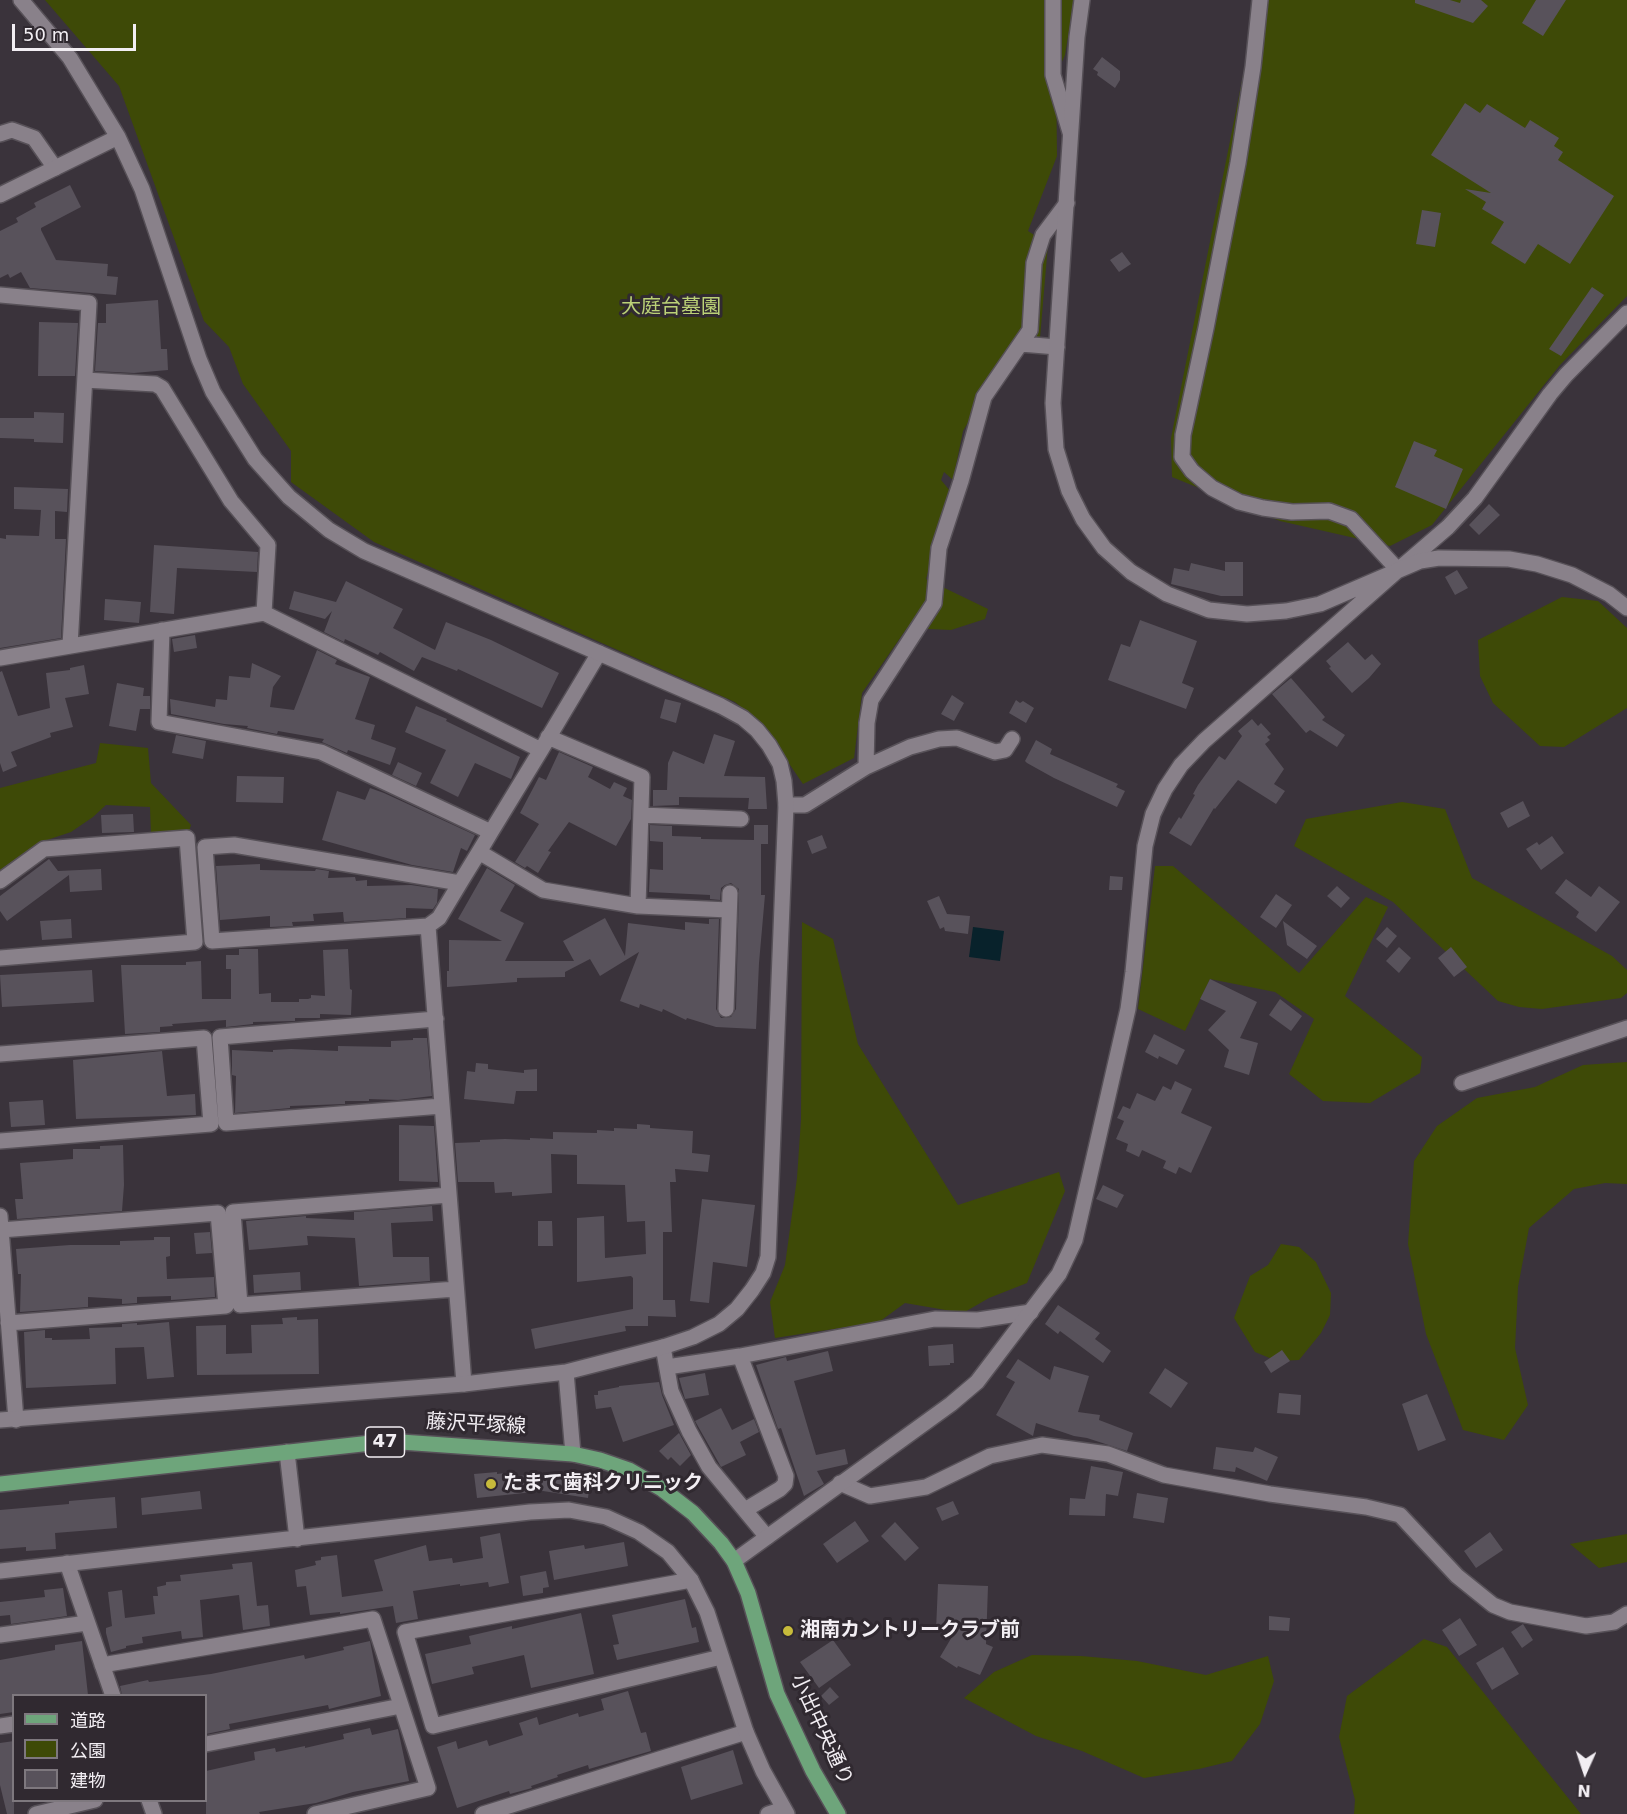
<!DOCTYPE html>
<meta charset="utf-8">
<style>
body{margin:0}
#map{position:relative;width:1627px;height:1814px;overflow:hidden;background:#3a333b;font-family:"DejaVu Sans","Noto Sans JP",sans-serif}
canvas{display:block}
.legend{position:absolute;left:12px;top:1694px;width:195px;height:108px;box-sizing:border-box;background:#302930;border:2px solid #7e787e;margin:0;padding:8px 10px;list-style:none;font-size:18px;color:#f2eef3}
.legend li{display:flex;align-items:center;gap:12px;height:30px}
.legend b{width:30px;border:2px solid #7e787e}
.north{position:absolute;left:1555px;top:1742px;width:60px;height:60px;-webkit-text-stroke:4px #302930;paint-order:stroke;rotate:183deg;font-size:16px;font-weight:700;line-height:24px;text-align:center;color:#f2eef3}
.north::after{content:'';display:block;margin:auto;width:21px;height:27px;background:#f2eef3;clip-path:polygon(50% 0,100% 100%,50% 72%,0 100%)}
.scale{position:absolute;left:12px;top:24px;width:124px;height:27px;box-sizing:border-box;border:3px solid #f2eef3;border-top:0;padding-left:8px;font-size:18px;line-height:21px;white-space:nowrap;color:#f2eef3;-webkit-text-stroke:4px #302930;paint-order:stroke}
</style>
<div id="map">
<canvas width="1627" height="1814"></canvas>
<ul class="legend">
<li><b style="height:8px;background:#6ea57b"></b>道路</li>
<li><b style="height:16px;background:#3e4a07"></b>公園</li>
<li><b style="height:16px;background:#58525b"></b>建物</li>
</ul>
<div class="north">N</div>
<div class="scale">50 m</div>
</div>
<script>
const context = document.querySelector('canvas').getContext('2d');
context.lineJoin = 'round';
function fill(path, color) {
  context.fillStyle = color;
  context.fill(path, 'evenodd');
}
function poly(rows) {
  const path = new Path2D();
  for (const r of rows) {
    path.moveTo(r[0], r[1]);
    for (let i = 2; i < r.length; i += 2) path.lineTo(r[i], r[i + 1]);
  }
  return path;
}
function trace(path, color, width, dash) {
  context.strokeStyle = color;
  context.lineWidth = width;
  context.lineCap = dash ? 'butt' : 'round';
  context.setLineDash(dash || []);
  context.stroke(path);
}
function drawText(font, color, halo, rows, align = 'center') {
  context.font = font + ' "DejaVu Sans","Noto Sans JP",sans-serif';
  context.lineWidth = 6;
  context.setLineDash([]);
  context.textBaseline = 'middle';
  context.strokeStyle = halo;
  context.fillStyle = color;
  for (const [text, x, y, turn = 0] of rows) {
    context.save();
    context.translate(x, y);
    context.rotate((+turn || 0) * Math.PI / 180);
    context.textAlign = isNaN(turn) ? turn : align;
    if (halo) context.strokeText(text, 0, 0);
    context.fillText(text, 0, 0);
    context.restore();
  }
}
fill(poly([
 [45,0,1074,0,1065,55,1056,75,1057,156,1028,231,1048,244,1040,338,1019,335,963,431,953,480,944,472,941,480,951,492,926,579,988,609,985,619,951,630,907,628,862,693,854,758,803,784,762,724,735,702,374,542,291,482,291,451,243,384,229,347,204,321,119,86],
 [1258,0,1627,0,1627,296,1560,365,1432,525,1390,546,1280,521,1172,477,1171,438],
 [1562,597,1598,601,1627,628,1627,708,1564,747,1540,746,1493,703,1480,676,1478,640],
 [100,743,148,748,151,783,191,825,187,837,151,835,150,807,106,805,93,817,71,832,38,843,0,870,0,788,96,763],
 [1402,802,1445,809,1472,878,1612,956,1627,970,1627,993,1621,998,1542,1009,1519,1007,1498,1001,1393,902,1294,846,1306,819],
 [1155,866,1173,866,1299,973,1366,897,1388,907,1345,996,1422,1057,1420,1073,1370,1103,1323,1101,1289,1074,1314,1019,1275,992,1210,979,1185,1031,1138,1009],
 [802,922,833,939,858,1044,958,1205,1059,1172,1065,1191,1027,1283,989,1298,963,1313,905,1303,879,1322,775,1338,770,1302,785,1265,797,1178,801,1120],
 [1627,1062,1627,1184,1605,1183,1574,1189,1529,1228,1518,1287,1515,1348,1528,1405,1504,1440,1463,1430,1426,1334,1408,1244,1414,1161,1437,1126,1477,1098,1535,1087,1583,1065],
 [1281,1244,1299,1247,1316,1262,1331,1293,1330,1315,1321,1333,1299,1360,1277,1361,1255,1352,1234,1318,1250,1276,1268,1265],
 [1627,1534,1627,1562,1599,1568,1570,1544],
 [1424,1639,1447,1647,1581,1814,1354,1814,1355,1800,1339,1737,1347,1696],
 [1032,1655,1081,1656,1137,1661,1206,1675,1268,1656,1274,1681,1260,1724,1232,1761,1199,1769,1144,1778,1082,1751,1036,1736,964,1698,994,1672]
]), '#3e4a07');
fill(poly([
 [973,927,1004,931,1000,961,969,957]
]), '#08222b');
fill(poly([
 [1415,0,1450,0,1460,3,1461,0,1481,0,1488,6,1473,23,1415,3],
 [1536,0,1566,0,1543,36,1522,23],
 [1102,57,1120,71,1120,80,1115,88,1097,75,1098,72,1093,69],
 [1465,103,1480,113,1487,104,1525,128,1530,120,1559,138,1554,146,1563,152,1558,160,1614,196,1570,264,1538,244,1525,264,1491,243,1504,222,1482,209,1486,202,1465,189,1491,193,1431,155],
 [70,185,81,207,41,228,41,230,56,260,108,264,107,276,118,277,116,295,30,288,21,272,10,278,8,274,0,278,0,231,18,222,16,218,36,207,34,203],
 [1422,210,1441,213,1435,247,1416,244],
 [1122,252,1131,264,1119,272,1110,260],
 [1592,287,1604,295,1561,356,1549,349],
 [158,300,161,349,167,349,168,370,134,373,95,371,98,323,106,323,106,304],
 [39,322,78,323,75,376,38,376],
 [34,412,64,413,63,443,34,442,34,439,0,438,0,418,34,418],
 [1414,441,1437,450,1434,456,1463,469,1446,509,1395,487],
 [14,487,68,489,67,512,55,511,55,539,66,539,61,638,0,648,0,538,6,539,6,535,39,536,41,510,14,509],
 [1489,504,1500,515,1479,535,1469,525],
 [154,545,258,552,257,572,177,568,174,614,150,612],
 [1225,562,1243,562,1243,596,1221,596,1171,584,1174,568,1189,571,1191,563,1225,571],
 [1457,570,1468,588,1455,595,1445,577],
 [346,581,403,609,393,628,435,650,446,622,491,640,559,673,542,708,458,669,457,671,422,657,414,671,380,652,378,655,345,639,344,642,324,632,332,611,325,619,289,609,294,591,336,602],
 [105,599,141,602,139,623,104,620],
 [1140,620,1197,641,1182,683,1194,688,1186,709,1108,680,1121,644,1130,647],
 [195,635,197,648,174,652,172,639],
 [1348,642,1365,660,1372,654,1381,664,1369,678,1352,693,1329,668,1331,667,1326,661],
 [317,650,337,660,335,664,370,677,355,719,375,725,371,739,396,748,390,765,348,750,347,753,322,742,324,739,278,731,277,734,247,728,248,726,224,724,171,714,170,699,215,707,216,699,227,700,229,676,250,678,252,663,281,676,273,687,270,707,294,710],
 [84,665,89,694,65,698,73,727,50,733,51,737,11,752,17,766,3,772,0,763,0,672,2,671,18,716,50,708,46,673,70,670,70,668],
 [1291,678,1325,717,1322,720,1345,735,1337,747,1310,730,1306,733,1272,694],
 [117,683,144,688,143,696,150,696,150,709,140,709,136,731,109,726],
 [952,695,964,703,954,721,941,714],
 [665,699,681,703,676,723,660,718],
 [1016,700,1020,703,1023,701,1034,708,1026,723,1009,713],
 [416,706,447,719,446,721,520,757,511,779,475,763,458,797,430,783,446,750,405,732],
 [1252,719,1258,726,1261,723,1271,734,1267,737,1270,740,1265,744,1284,769,1274,784,1285,791,1276,804,1238,780,1215,809,1214,808,1191,846,1169,833,1179,817,1181,819,1195,795,1193,794,1198,785,1219,756,1225,760,1242,736,1238,731],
 [714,734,735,741,724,776,765,777,767,809,748,809,749,798,679,797,679,805,653,806,653,790,667,790,668,763,673,751,704,764],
 [176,735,206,741,203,759,172,753],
 [1036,740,1052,749,1050,754,1118,784,1116,787,1125,791,1117,807,1054,778,1027,763,1025,761],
 [559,752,593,767,588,777,610,789,614,782,627,788,623,796,632,800,631,819,616,846,569,822,548,851,551,852,538,873,527,866,525,868,515,862,539,824,520,813,539,777,546,780],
 [398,762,422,773,416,786,392,775],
 [237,776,284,777,283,803,236,802],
 [370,788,384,793,475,835,467,851,461,848,453,872,412,865,322,840,337,791,365,800],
 [1523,801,1530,816,1508,828,1500,813],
 [133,814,134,832,102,833,101,815],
 [650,825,672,826,672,836,701,837,701,839,754,840,754,825,768,825,768,844,761,844,761,895,765,895,759,963,756,1029,716,1027,687,1018,686,1020,663,1009,662,1012,640,1004,639,1008,620,1001,639,952,600,976,590,959,565,972,565,977,517,978,517,982,447,987,447,971,449,971,449,940,502,941,458,919,487,868,515,885,500,911,524,923,505,961,574,961,563,941,605,918,625,956,628,923,685,930,685,922,709,924,709,919,719,919,716,1009,721,1018,731,1017,736,1009,739,889,731,883,725,885,721,888,720,900,710,899,710,895,649,892,650,869,663,870,663,842,650,841],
 [822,835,827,848,812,854,807,841],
 [1552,836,1564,853,1541,870,1526,849,1537,842,1539,845],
 [49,859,58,871,101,869,102,890,70,892,69,875,7,921,0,911,0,896],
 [260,864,260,870,315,871,316,869,329,871,328,878,355,877,356,881,367,880,367,886,411,885,438,889,437,903,433,909,406,908,406,918,344,922,343,912,313,914,314,921,292,922,293,926,270,927,270,916,220,920,216,866],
 [1110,876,1123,877,1122,890,1109,890],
 [1566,879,1591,897,1599,886,1620,902,1596,932,1576,917,1579,912,1555,893],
 [1337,886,1350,898,1341,908,1327,896],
 [1276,894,1292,905,1276,928,1260,917],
 [939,896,947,914,970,916,968,934,945,931,944,927,940,929,927,901],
 [71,919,72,938,42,940,40,921],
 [1283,921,1317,946,1307,959,1287,945],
 [1387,927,1397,936,1387,948,1376,939],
 [1399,947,1411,958,1399,973,1386,961],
 [1451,947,1467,967,1454,977,1438,958],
 [239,949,258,949,259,994,271,993,271,1002,299,1002,299,999,308,999,311,998,311,995,325,996,323,950,348,949,350,989,352,990,351,1015,320,1014,320,1018,295,1018,295,1021,253,1022,253,1024,226,1027,226,1020,172,1024,173,1026,160,1027,160,1032,125,1034,121,965,186,965,186,962,201,961,202,999,231,999,231,969,226,969,226,955,239,955],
 [92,970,94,1002,2,1007,0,975],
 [1210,979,1257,1002,1240,1038,1258,1043,1249,1075,1224,1067,1229,1050,1208,1030,1226,1011,1200,999],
 [1280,999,1302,1016,1291,1031,1269,1015],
 [1154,1034,1185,1050,1177,1065,1159,1056,1158,1059,1145,1052],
 [413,1038,427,1038,432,1096,398,1100,369,1099,369,1101,345,1101,345,1104,290,1106,290,1108,235,1113,236,1076,232,1075,232,1050,273,1052,273,1050,291,1049,338,1051,338,1046,391,1047,391,1041,413,1040],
 [162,1051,167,1096,195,1094,196,1115,76,1119,73,1060],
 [476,1063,488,1064,488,1069,524,1073,524,1070,537,1069,537,1091,516,1091,514,1104,464,1099,467,1071,475,1072],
 [1175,1081,1192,1089,1181,1113,1212,1127,1191,1173,1179,1167,1176,1174,1163,1168,1166,1161,1142,1150,1139,1157,1126,1151,1128,1144,1116,1139,1124,1121,1117,1118,1123,1106,1130,1109,1137,1093,1155,1101,1163,1086,1171,1090],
 [43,1100,45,1125,11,1127,9,1102],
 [637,1124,650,1125,650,1128,693,1131,692,1153,710,1155,708,1172,675,1169,676,1182,670,1182,672,1232,663,1232,663,1300,675,1300,676,1317,648,1316,648,1326,625,1326,626,1331,535,1349,531,1329,633,1309,633,1278,631,1276,577,1282,577,1218,604,1216,605,1258,646,1254,645,1221,627,1222,625,1185,577,1184,577,1155,551,1154,552,1193,512,1196,512,1192,495,1193,494,1182,458,1182,455,1143,480,1142,480,1140,505,1139,530,1140,530,1138,553,1139,553,1132,597,1133,597,1130,614,1131,614,1128,637,1129],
 [399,1125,434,1126,438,1182,399,1181],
 [123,1145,124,1185,122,1211,17,1219,15,1199,23,1199,20,1163,73,1159,73,1149,100,1149,100,1146],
 [1103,1185,1124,1195,1117,1208,1096,1199],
 [702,1199,755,1205,747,1267,713,1262,709,1303,690,1301],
 [432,1206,433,1221,391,1223,393,1257,429,1257,430,1281,359,1286,355,1238,307,1236,308,1245,249,1250,246,1221,306,1216,306,1218,354,1220,354,1212],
 [538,1221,552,1221,553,1246,538,1246],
 [210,1232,212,1253,196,1254,194,1233],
 [154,1237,170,1237,170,1256,166,1257,167,1279,214,1277,215,1297,171,1300,171,1296,137,1297,137,1303,122,1304,122,1299,88,1297,88,1307,20,1312,21,1274,18,1274,16,1249,70,1245,120,1245,120,1241,154,1240],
 [300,1272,301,1290,254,1293,253,1275],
 [1058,1305,1100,1333,1095,1339,1111,1351,1103,1363,1060,1331,1058,1334,1045,1324],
 [297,1317,297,1320,318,1319,319,1374,197,1375,196,1326,226,1325,226,1354,252,1353,251,1325,283,1324,282,1318],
 [169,1322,174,1377,147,1379,144,1347,115,1348,116,1384,26,1388,24,1332,45,1330,45,1338,52,1338,52,1340,90,1339,89,1328,122,1327,122,1324,137,1323,137,1325],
 [953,1344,954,1363,950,1363,950,1365,929,1366,928,1346],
 [1282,1350,1290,1361,1271,1373,1264,1362],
 [828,1351,833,1371,794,1381,816,1455,845,1449,848,1464,817,1471,824,1484,804,1496,781,1428,778,1429,756,1365,786,1357,787,1361],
 [1018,1359,1050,1380,1054,1366,1089,1376,1078,1412,1100,1415,1099,1420,1133,1433,1127,1451,1087,1438,1074,1436,1036,1423,1033,1436,996,1415,1015,1382,1006,1377],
 [1165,1368,1188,1383,1171,1408,1149,1393],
 [705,1373,709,1395,685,1399,679,1378],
 [659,1382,662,1395,674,1425,623,1442,611,1407,596,1409,594,1395,598,1395,598,1391,619,1387,619,1386],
 [1279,1393,1301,1395,1300,1415,1277,1413],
 [1427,1394,1446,1440,1418,1451,1402,1404],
 [721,1408,732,1430,754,1419,759,1432,740,1442,746,1455,721,1467,695,1421],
 [679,1433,691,1455,680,1466,671,1457,668,1460,659,1451],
 [1216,1447,1253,1452,1255,1447,1278,1457,1267,1481,1236,1467,1235,1472,1213,1469],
 [1091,1466,1123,1472,1118,1496,1106,1494,1105,1516,1069,1515,1070,1498,1085,1499],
 [497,1472,497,1474,505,1473,506,1478,526,1475,527,1479,553,1475,590,1481,588,1498,543,1491,477,1498,474,1474],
 [200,1491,202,1509,142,1515,141,1498],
 [1137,1493,1168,1498,1164,1523,1133,1518],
 [115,1497,117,1528,55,1533,56,1549,26,1551,26,1547,0,1549,0,1510,69,1504,69,1501],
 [953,1501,959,1514,942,1521,936,1508],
 [855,1521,869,1541,837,1563,823,1544],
 [895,1522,919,1548,905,1561,881,1536],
 [1490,1532,1503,1550,1476,1568,1464,1551],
 [500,1533,509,1583,489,1587,488,1582,460,1586,460,1584,413,1591,418,1619,396,1623,393,1606,340,1614,340,1612,310,1615,306,1586,297,1587,295,1570,316,1565,315,1561,321,1560,321,1557,337,1555,342,1597,383,1591,374,1560,426,1545,429,1561,452,1558,453,1563,483,1558,480,1537],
 [624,1542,628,1566,554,1580,549,1551,584,1545,585,1549],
 [252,1562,257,1606,268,1605,270,1626,243,1630,239,1595,200,1600,203,1637,182,1639,181,1631,142,1637,143,1643,126,1646,126,1648,111,1652,106,1633,106,1628,112,1626,108,1592,122,1590,125,1618,155,1614,153,1596,158,1596,157,1587,166,1585,166,1582,181,1581,180,1575,233,1569,232,1564],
 [546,1571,549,1587,543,1588,543,1593,523,1596,520,1576],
 [938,1584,988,1586,986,1644,993,1647,980,1675,958,1666,957,1668,940,1657,956,1630,936,1630],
 [63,1588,67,1616,11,1624,10,1615,0,1616,0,1602,45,1597,44,1590],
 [685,1599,692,1628,696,1627,699,1642,617,1660,613,1645,619,1644,612,1615],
 [581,1613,594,1674,531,1688,524,1655,472,1667,474,1674,432,1684,425,1654,471,1644,469,1636,512,1626,512,1629],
 [1269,1616,1290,1618,1289,1631,1269,1630],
 [1460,1618,1477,1645,1459,1656,1442,1630],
 [1523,1624,1533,1640,1522,1648,1511,1632],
 [833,1640,851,1665,819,1688,800,1662],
 [82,1641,88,1695,14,1695,14,1712,0,1714,0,1660,55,1650,55,1645],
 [370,1641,381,1696,329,1709,328,1705,229,1724,230,1729,206,1734,206,1695,122,1695,120,1686,148,1680,149,1682,211,1674,304,1655,305,1659,344,1650,343,1647],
 [1503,1647,1519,1674,1492,1690,1476,1663],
 [830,1687,839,1697,829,1705,821,1696],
 [628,1691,641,1733,646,1732,651,1751,589,1769,588,1765,557,1775,558,1777,531,1786,532,1788,510,1794,509,1791,457,1808,437,1747,456,1741,458,1749,487,1740,489,1746,523,1735,519,1723,537,1717,539,1725,578,1713,579,1717,604,1710,601,1699],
 [370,1728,372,1735,398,1729,409,1781,353,1792,316,1803,259,1812,260,1814,206,1814,206,1771,255,1760,254,1752,275,1748,276,1752,305,1746,305,1748,344,1739,343,1734],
 [14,1741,14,1814,7,1814,0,1785,0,1743],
 [733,1750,743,1784,691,1800,681,1767]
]), '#58525b');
const street = poly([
 [1053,0,1053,75,1070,132],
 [1260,0,1253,67,1238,163,1206,328,1183,435,1182,457,1192,471,1212,488,1239,502,1263,508,1292,512,1329,511,1351,519,1398,570,1448,527,1475,498,1550,394,1566,375,1627,313],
 [0,134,12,130,34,138,55,168],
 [0,295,89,303,70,646],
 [1021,344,1057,347],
 [85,380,155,384,162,388,231,501,268,545,264,613],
 [162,630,159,722,321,752,491,832],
 [0,658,264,613,541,750],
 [866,767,910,747,939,739,957,738,995,752,1005,750,1012,739],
 [786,805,805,805,866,767,867,723,871,700,934,603,939,548,961,481,984,397,1030,330,1034,263,1043,235,1067,203],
 [641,815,741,819],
 [479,852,543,890,638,906,642,777,548,737],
 [0,881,44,849,187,838,195,942,0,958],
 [460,883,234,845,205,847,212,941,428,926,439,918,460,883,479,852,491,832,541,750,599,653],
 [638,906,729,910],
 [428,926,464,1384],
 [726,1009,730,893],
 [436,1019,220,1037,226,1123,442,1106],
 [0,1054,204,1038,211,1124,0,1141],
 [1462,1083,1627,1028],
 [449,1195,233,1212,240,1305,456,1289],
 [0,1216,16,1420],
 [1,1230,218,1213,226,1306,8,1323],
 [663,1347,671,1391,689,1431,709,1467,767,1537],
 [740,1356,786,1476,785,1484,780,1489,745,1510],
 [667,1367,740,1356,935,1319,978,1320,1031,1312],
 [840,1483,870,1496,926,1487,990,1456,1042,1445,1108,1454,1164,1475,1270,1494,1366,1507,1400,1515,1457,1576,1493,1605,1510,1612,1586,1626,1614,1622,1627,1614],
 [67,1563,113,1696],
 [691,1580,405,1632,433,1726,721,1657],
 [0,1635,87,1623],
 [102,1665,373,1619,428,1788,315,1814],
 [0,1726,14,1724],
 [206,1744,401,1706],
 [149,1800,154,1814],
 [36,1814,95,1800],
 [483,1814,746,1732],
 [768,1814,783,1809]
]);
const secondary = poly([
 [1082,0,1077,37,1053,403,1056,449,1069,491,1083,519,1104,548,1131,572,1167,594,1209,610,1247,614,1286,611,1320,604,1420,561,1439,558,1509,559,1537,564,1572,575,1609,594,1627,608],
 [0,195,118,137],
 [566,1372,573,1454],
 [0,1420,464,1384,566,1372,663,1347,693,1337,719,1324,737,1309,752,1290,763,1273,768,1257,786,805,784,781,780,764,769,745,757,730,743,718,721,706,364,551,329,530,289,497,255,459,213,392,199,359,142,189,118,137,70,58,21,0],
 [287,1452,297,1539],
 [734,1561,951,1404,977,1382,1059,1274,1075,1240,1128,1009,1133,972,1145,846,1153,814,1165,789,1181,765,1204,741,1398,570],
 [0,1571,530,1512,569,1510,606,1517,639,1532,668,1552,691,1580,707,1612,746,1732,763,1771,787,1814]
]);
const primary = poly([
 [0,1484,371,1443,401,1442,573,1454,600,1460,629,1470,662,1489,693,1513,721,1543,734,1561,748,1593,777,1694,813,1771,838,1814]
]);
trace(street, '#575158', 18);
trace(secondary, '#575158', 18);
trace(primary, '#575158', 18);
trace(street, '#89818a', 15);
trace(secondary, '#89818a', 15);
trace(primary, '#6ea57b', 15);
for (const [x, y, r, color] of [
 [491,1484,6,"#c7bb3b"],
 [788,1631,6,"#c7bb3b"]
]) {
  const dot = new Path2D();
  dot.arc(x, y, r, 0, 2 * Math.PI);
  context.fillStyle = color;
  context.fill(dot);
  trace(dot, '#302930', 2);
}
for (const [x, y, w] of [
 [385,1442,39]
]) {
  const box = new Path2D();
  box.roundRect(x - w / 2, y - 15, w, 30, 4.5);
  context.fillStyle = '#302930';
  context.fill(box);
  trace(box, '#f2eef3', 1.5);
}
drawText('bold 18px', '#f2eef3', null, [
 ["47",385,1442]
]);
drawText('20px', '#bbd177', '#302930', [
 ["大庭台墓園",671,308]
]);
drawText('20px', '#f2eef3', '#302930', [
 ["藤沢平塚線",476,1425,3],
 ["小出中央通り",821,1730,65]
]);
drawText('bold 20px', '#f2eef3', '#302930', [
 ["たまて歯科クリニック",503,1484],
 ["湘南カントリークラブ前",800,1631]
], 'left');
</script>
